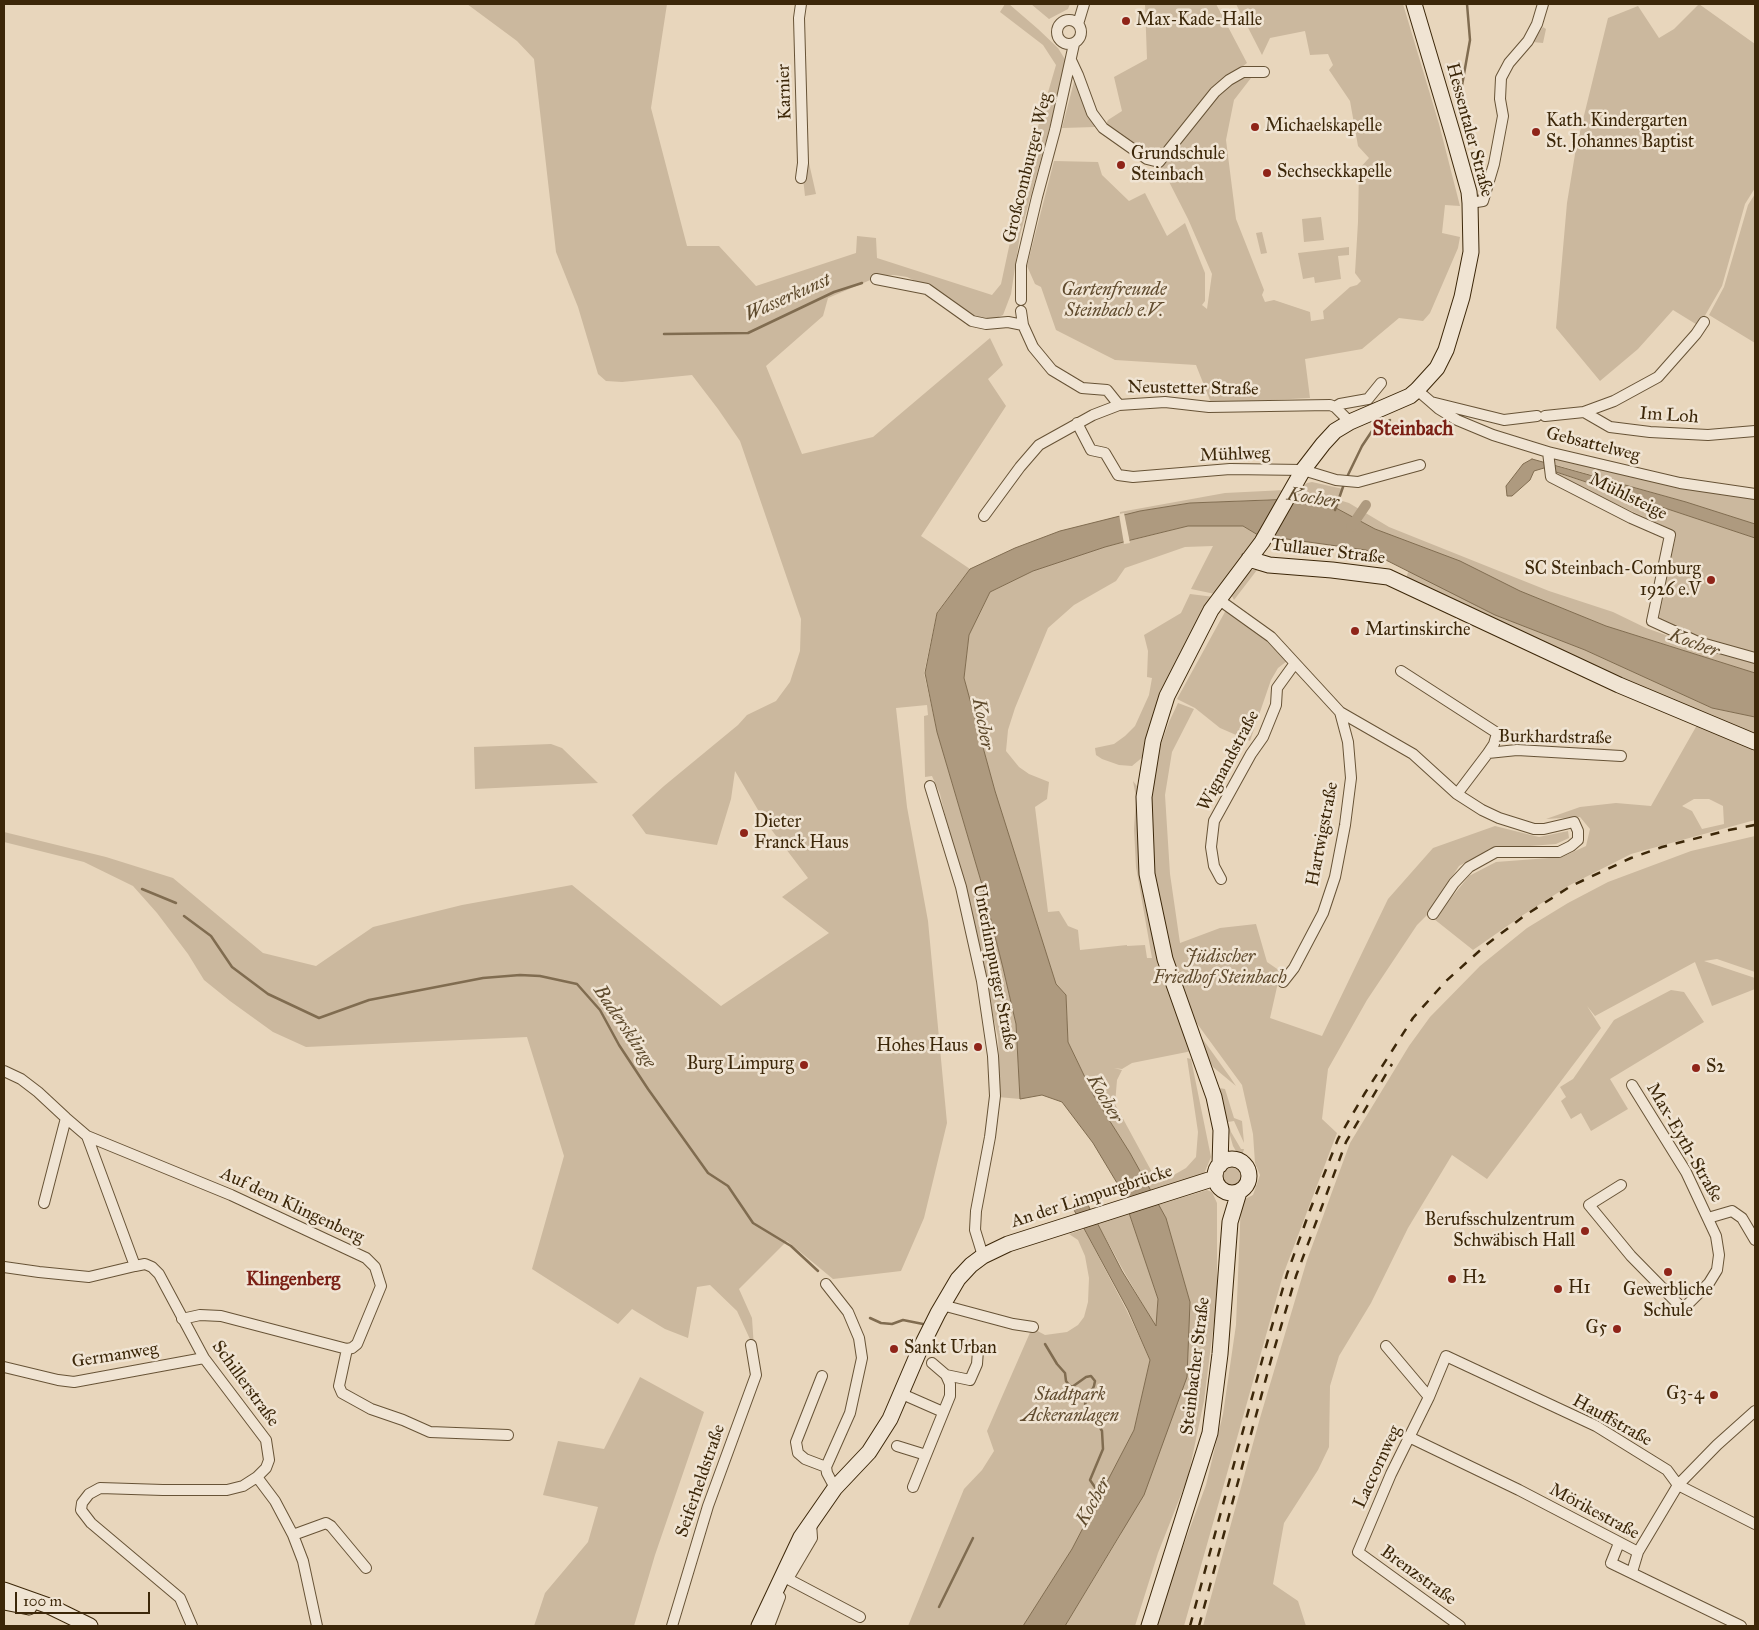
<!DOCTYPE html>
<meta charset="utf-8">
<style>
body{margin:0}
#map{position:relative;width:1759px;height:1630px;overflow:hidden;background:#e8d6bc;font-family:"IM FELL Great Primer",serif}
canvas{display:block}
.frame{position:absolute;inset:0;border:5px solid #3c2709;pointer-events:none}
.scale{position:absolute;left:15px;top:1592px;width:135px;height:22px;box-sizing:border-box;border:2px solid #3c2709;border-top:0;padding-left:6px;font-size:15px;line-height:18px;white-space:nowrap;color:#3c2709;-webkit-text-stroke:4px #f0e4d3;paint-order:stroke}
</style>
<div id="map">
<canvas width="1759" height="1630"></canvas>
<div class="frame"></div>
<div class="scale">100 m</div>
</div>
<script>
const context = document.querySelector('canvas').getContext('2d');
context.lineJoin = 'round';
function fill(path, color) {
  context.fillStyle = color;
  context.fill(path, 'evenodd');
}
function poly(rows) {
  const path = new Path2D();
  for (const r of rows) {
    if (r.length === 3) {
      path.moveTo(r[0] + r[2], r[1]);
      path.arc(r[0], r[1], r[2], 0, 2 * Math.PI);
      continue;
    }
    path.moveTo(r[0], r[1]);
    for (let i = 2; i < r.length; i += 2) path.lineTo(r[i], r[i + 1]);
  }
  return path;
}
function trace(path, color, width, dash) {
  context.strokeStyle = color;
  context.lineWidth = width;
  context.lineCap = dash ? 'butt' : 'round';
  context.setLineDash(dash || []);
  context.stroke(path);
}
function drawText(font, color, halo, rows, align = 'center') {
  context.font = font + ' "IM FELL Great Primer",serif';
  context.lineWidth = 5;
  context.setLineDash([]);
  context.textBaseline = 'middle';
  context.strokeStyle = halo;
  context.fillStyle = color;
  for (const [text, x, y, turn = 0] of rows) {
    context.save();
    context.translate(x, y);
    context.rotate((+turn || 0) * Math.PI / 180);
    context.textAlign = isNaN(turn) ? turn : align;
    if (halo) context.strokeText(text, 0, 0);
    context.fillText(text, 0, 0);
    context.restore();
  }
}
fill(poly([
 [467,4,667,4,651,108,687,246,719,246,756,286,856,253,857,236,876,238,877,258,992,295,1001,284,1026,168,1056,65,1043,45,1000,12,1005,4,1009,4,1038,29,1058,48,1066,61,1050,126,1020,235,1011,294,1003,315,992,320,972,319,928,287,907,277,894,275,875,276,875,278,828,298,823,316,766,366,802,454,873,437,990,338,1003,365,988,379,1006,406,921,536,970,569,937,612,924,673,937,732,983,888,1003,968,1016,1024,1020,1099,998,1097,999,1063,998,1037,940,794,932,776,925,777,924,716,928,715,927,705,896,708,907,807,928,921,947,1123,924,1218,901,1271,833,1279,787,1241,739,1289,752,1318,754,1348,737,1311,710,1285,697,1287,688,1338,665,1329,632,1309,618,1324,532,1269,564,1156,527,1037,306,1047,273,1032,230,1001,204,980,188,954,157,913,133,886,84,862,4,842,4,832,106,857,173,878,263,953,316,966,373,927,462,905,572,885,721,1006,829,933,782,897,808,878,764,820,735,771,731,799,717,845,646,834,632,815,664,786,738,725,747,715,776,701,790,682,800,651,801,619,740,441,718,409,692,375,622,382,606,381,598,374,578,307,556,252,534,59,517,41],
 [1031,4,1070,4,1068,9,1049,19],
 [1145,4,1216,4,1247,63,1230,76,1161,155,1151,156,1105,126,1108,120,1122,111,1114,77,1147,59],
 [1236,4,1403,4,1439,124,1460,206,1445,205,1442,233,1460,237,1458,248,1430,313,1423,321,1399,318,1362,349,1305,359,1310,398,1211,403,1196,365,1115,360,1056,330,1041,287,1035,284,1027,266,1054,161,1098,162,1102,175,1129,201,1145,193,1167,236,1185,223,1205,273,1205,301,1202,305,1207,309,1212,274,1188,219,1161,166,1218,94,1246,74,1251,78,1234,100,1226,140,1236,219,1264,290,1262,295,1265,302,1274,300,1310,312,1311,321,1324,319,1323,311,1350,287,1357,285,1361,281,1355,273,1358,222,1359,169,1369,158,1358,146,1350,101,1329,70,1333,65,1328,54,1310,55,1305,31,1270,38,1262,55],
 [1699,4,1755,44,1755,188,1745,204,1722,286,1699,326,1673,310,1638,349,1600,381,1556,328,1567,203,1576,148,1608,18,1638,6,1659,38,1674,29],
 [1543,27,1546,29,1543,43,1532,42],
 [1075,78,1095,125,1095,127,1062,128],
 [805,158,809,163,816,194,805,196,803,178],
 [1755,194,1755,343,1709,315,1724,287,1748,205],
 [1321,217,1324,240,1304,242,1302,219],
 [1262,232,1267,253,1261,254,1256,233],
 [1349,247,1349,255,1338,256,1341,279,1315,283,1314,277,1303,279,1298,253],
 [1554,456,1688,490,1755,496,1755,524,1686,502,1553,464],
 [1555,472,1755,538,1755,654,1706,640,1659,618,1676,535,1668,528,1556,476],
 [1312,482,1343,489,1339,500,1349,503,1389,527,1549,591,1613,612,1646,628,1708,650,1755,663,1755,673,1606,626,1520,591,1460,561,1375,529,1336,508,1294,499,1300,488,1307,483],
 [1285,490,1279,499,1190,503,1140,511,1120,517,1120,512,1225,493],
 [1188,526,1243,526,1258,535,1215,594,1191,589,1213,546,1185,547,1125,568,1116,581,1074,605,1048,628,1015,708,1008,730,1006,751,1019,767,1029,774,1049,782,1047,799,1035,807,1048,912,1059,911,1068,926,1078,930,1080,950,1127,945,1127,946,1145,945,1147,958,1152,958,1136,867,1134,829,1136,797,1133,781,1140,790,1141,879,1144,896,1159,958,1192,1051,1132,1063,1122,1069,1114,1068,1122,1070,1117,1080,1115,1104,1153,1174,1160,1177,1172,1176,1186,1168,1196,1157,1198,1132,1187,1058,1191,1059,1211,1157,1204,1174,1150,1191,1130,1153,1094,1096,1068,1042,1066,995,1056,984,995,791,964,678,969,635,990,592,1033,571,1105,547],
 [1251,570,1257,570,1234,600,1231,594,1246,572],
 [1409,570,1495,615,1585,650,1712,708,1755,717,1755,738,1404,583],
 [1190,594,1214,597,1197,622,1183,649,1164,691,1144,756,1132,766,1119,765,1102,759,1096,755,1095,748,1114,744,1125,736,1135,726,1149,695,1152,678,1147,677,1148,651,1144,635,1181,613],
 [1226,610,1263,637,1287,661,1278,668,1271,680,1250,741,1220,728,1195,708,1177,699],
 [1178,703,1194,709,1172,752,1165,795,1170,874,1180,943,1220,928,1256,924,1267,962,1283,973,1277,987,1270,1018,1322,1036,1388,899,1433,848,1495,826,1539,837,1568,831,1569,838,1556,844,1491,849,1459,866,1428,914,1417,925,1367,1000,1328,1069,1322,1119,1337,1133,1283,1275,1184,1626,1156,1626,1174,1571,1206,1485,1223,1414,1236,1325,1241,1201,1253,1195,1260,1175,1255,1163,1253,1134,1242,1085,1193,1018,1169,947,1151,853,1150,809,1153,780,1161,744,1169,722],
 [1697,725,1755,748,1755,820,1631,854,1570,885,1523,915,1473,950,1434,919,1469,876,1496,862,1562,857,1586,846,1590,829,1580,817,1546,819,1580,807,1616,803,1651,806],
 [1694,799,1709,799,1723,806,1724,824,1702,829,1692,811,1682,806],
 [551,744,562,748,598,783,475,789,474,747],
 [1755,836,1755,972,1717,959,1704,961,1755,978,1755,989,1712,1006,1695,962,1595,1016,1587,1006,1601,1028,1487,1179,1452,1155,1408,1228,1371,1303,1339,1356,1330,1386,1329,1447,1318,1470,1284,1523,1273,1584,1298,1601,1306,1626,1203,1626,1260,1418,1307,1260,1350,1143,1409,1046,1430,1017,1480,966,1527,928,1568,903,1608,882,1691,851],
 [1671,990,1684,992,1704,1022,1610,1079,1628,1109,1591,1131,1581,1113,1571,1119,1561,1101,1566,1097,1560,1087,1573,1079,1614,1020],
 [1199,1034,1230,1077,1236,1086,1213,1067,1203,1050],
 [1219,1088,1225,1089,1234,1118,1242,1121,1244,1143,1234,1121,1228,1122,1231,1132,1241,1149,1244,1149,1242,1156,1240,1158,1233,1146,1217,1090],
 [1232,1176,9],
 [1207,1190,1212,1192,1217,1203,1217,1298,1204,1401,1188,1477,1158,1553,1135,1626,1065,1626,1121,1534,1190,1302,1166,1218,1158,1205],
 [1126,1204,1158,1299,1156,1327,1123,1270,1093,1215],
 [1084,1229,1127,1311,1150,1360,1134,1430,1072,1549,1023,1626,908,1626,964,1489,982,1470,994,1451,987,1431,1032,1328,1045,1335,1067,1332,1078,1325,1084,1317,1088,1302,1089,1278,1085,1256,1078,1240,1069,1234],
 [640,1377,704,1412,655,1555,634,1626,534,1626,545,1593,588,1542,598,1507,543,1495,558,1441,604,1449]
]), '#cbb89e');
const water = poly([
 [1532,459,1686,502,1755,524,1755,538,1544,468,1534,471,1530,480,1512,496,1507,496,1506,486,1523,464,1532,459],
 [1294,499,1336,508,1375,529,1460,561,1520,591,1606,626,1755,673,1755,717,1712,708,1585,650,1495,615,1366,550,1258,535,1243,526,1188,526,1131,540,1105,547,1033,571,990,592,969,635,964,678,995,791,1056,984,1066,995,1068,1042,1094,1096,1130,1153,1166,1218,1190,1302,1187,1377,1144,1495,1065,1626,1023,1626,1072,1549,1134,1430,1150,1360,1128,1310,1074,1210,1088,1205,1122,1271,1156,1326,1158,1299,1126,1204,1117,1183,1093,1143,1062,1102,1042,1095,1020,1099,1016,1024,1003,968,983,888,937,732,925,673,937,613,970,569,1015,548,1060,531,1140,511,1190,503,1294,499]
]);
fill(water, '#ae9a7f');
trace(water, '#806c50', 1);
fill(poly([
 [1124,513,1130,543,1124,544,1119,514]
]), '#e8d6bc');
trace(poly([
 [1461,91,1470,40,1467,4],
 [664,334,748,333,834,292,862,283],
 [1346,479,1362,446,1372,431,1390,420],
 [1335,510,1344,484],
 [142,889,176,903],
 [184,916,211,936,232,967,268,994,319,1018,369,1000,483,978,520,975,540,976,577,984,600,1010,619,1045,648,1089,708,1173,728,1186,753,1223,791,1246,818,1271],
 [870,1318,881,1323,892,1324,903,1320,923,1324],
 [1045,1344,1057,1364,1065,1373,1066,1381,1069,1385,1072,1387,1086,1377,1091,1376,1095,1381,1094,1386,1085,1404,1086,1408],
 [1092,1414,1102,1431,1103,1449,1090,1480,1101,1496],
 [939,1607,973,1538]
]), '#806c50', 2.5);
trace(poly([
 [1351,527,1366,505]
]), '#ae9a7f', 10);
const street = poly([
 [801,4,799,18,803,163,801,178],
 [1069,32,12],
 [1078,24,1084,4],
 [1071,60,1078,75,1092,113,1103,128,1147,159,1159,162,1215,92,1229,80,1243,72,1264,72],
 [1470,203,1483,201,1494,164,1503,116,1500,99,1501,78,1509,63,1528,41,1537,24,1543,4],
 [876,279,927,289,972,321,986,324,1008,322,1023,325],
 [1021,300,1021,265,1037,197,1055,130,1074,44],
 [1021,311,1023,325,1033,347,1052,370,1082,388,1107,390,1119,405],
 [1417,390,1431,402,1504,420,1537,416],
 [1431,402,1439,409,1457,420,1493,435,1548,452,1680,483,1755,494],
 [1335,407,1340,404,1368,399,1381,383],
 [1584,412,1610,427,1650,432,1708,435,1755,431],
 [1545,416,1584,412,1614,401,1658,377,1696,334,1704,322],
 [1077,423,1091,450,1105,453,1118,475,1133,477,1230,469,1303,470,1336,480,1358,482,1420,465],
 [1548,452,1551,477,1631,518,1670,535,1652,621,1698,642,1755,658],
 [984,516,1020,467,1039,445,1093,415,1119,405,1165,402,1209,407,1330,405,1335,407,1350,422],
 [1218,599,1271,637,1340,712,1413,754,1457,794,1482,810,1499,818,1534,829,1544,829,1574,822,1578,831,1578,840,1571,846,1559,852,1496,852,1469,867,1454,883,1433,914],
 [1401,671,1497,733,1494,744,1488,753,1517,750,1621,756],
 [930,786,961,887,982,981,993,1056,995,1096,990,1137,976,1211,975,1230,983,1256],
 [1457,794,1488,753],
 [1221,879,1214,866,1211,847,1214,821,1251,754,1263,737,1276,705,1277,688,1295,663],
 [1283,982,1294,968,1323,913,1335,877,1345,825,1351,778,1348,742,1340,712],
 [4,1071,21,1079,38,1092,66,1118,87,1136,135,1266,145,1264,152,1267,159,1274,204,1358,266,1440,269,1460,266,1468,257,1477,243,1486,227,1490,163,1490,100,1488,89,1494,82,1503,81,1510,91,1523,180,1598,192,1626],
 [87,1136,231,1195,366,1258,375,1267,381,1286,357,1344,352,1348,347,1349,221,1316,200,1315,182,1319],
 [1621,1185,1589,1205,1631,1256,1683,1309,1709,1283,1717,1270,1719,1255,1716,1236,1686,1172,1632,1085],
 [44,1203,66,1118],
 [1708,1218,1732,1211,1742,1218,1755,1240],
 [4,1267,39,1272,89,1277,135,1266],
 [826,1284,848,1312,859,1338,862,1358,850,1413,826,1467,827,1473,835,1488],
 [942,1305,1013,1324,1033,1327],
 [1386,1346,1429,1397],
 [347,1349,339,1386,342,1393,371,1409,403,1420,430,1432,508,1435],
 [4,1367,58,1380,74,1382,204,1358],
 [946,1375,970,1380,977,1364,978,1350],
 [822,1376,796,1442,798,1453,805,1459,826,1467],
 [902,1394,943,1412],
 [1409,1437,1519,1490,1638,1552],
 [897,1446,926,1455],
 [257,1477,275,1501,293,1535,303,1561,317,1626],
 [913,1487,950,1396,950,1384,946,1375,932,1363],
 [293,1535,326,1523,331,1526,366,1568],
 [1619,1543,1611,1563,1741,1626],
 [1632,1572,1638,1552,1678,1485,1717,1445,1755,1411],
 [789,1577,812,1538,811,1523],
 [788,1579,860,1617],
 [672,1626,708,1506,756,1375,751,1345],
 [769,1626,780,1597],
 [1460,1626,1358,1552,1391,1474,1429,1397,1446,1356,1596,1426,1667,1470,1678,1485,1755,1524]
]);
const secondary = poly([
 [1249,559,1269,565,1332,570,1388,577,1619,685,1755,742],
 [1232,1176,17],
 [1220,1165,1221,1130,1214,1097,1165,959,1147,874,1144,797,1153,741,1167,696,1211,610,1262,542,1303,470,1323,444,1335,431,1350,422,1410,396,1417,390,1437,368,1446,350,1462,297,1471,252,1470,203,1469,192,1453,135,1414,4],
 [4,1590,49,1606,90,1626],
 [4,1602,29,1607],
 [759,1626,801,1537,835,1488,869,1452,890,1419,920,1349,938,1313,958,1279,971,1265,983,1256,1008,1244,1215,1178],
 [1149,1626,1210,1433,1220,1354,1230,1222,1239,1192]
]);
trace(street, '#675336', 12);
trace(secondary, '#3c2709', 17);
trace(street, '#f0e4d3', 10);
trace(secondary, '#f0e4d3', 15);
trace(poly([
 [1190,1626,1263,1357,1287,1274,1310,1210,1338,1139,1365,1093,1413,1018,1446,981,1486,945,1524,916,1571,886,1631,858,1662,847,1729,830,1755,825],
 [1199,1626,1271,1360,1296,1276,1346,1142,1392,1064]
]), '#3c2709', 2.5, [9, 9]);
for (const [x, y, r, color] of [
 [1126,21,5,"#8f2418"],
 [1255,127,5,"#8f2418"],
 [1536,132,5,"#8f2418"],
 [1121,165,5,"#8f2418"],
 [1267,173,5,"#8f2418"],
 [1711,580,5,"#8f2418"],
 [1355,631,5,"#8f2418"],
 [744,833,5,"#8f2418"],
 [978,1047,5,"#8f2418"],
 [804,1065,5,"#8f2418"],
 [1696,1068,5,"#8f2418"],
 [1585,1231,5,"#8f2418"],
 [1668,1272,5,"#8f2418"],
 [1452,1279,5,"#8f2418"],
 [1558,1289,5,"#8f2418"],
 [1617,1329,5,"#8f2418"],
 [894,1349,5,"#8f2418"],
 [1714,1395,5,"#8f2418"]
]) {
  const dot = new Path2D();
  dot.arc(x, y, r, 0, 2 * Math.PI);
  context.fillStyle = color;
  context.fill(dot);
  trace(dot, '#f0e4d3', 2);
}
drawText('18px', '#3c2709', '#f0e4d3', [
 ["Max-Kade-Halle",1136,21],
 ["Kath. Kindergarten",1546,122],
 ["St. Johannes Baptist",1546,143],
 ["Michaelskapelle",1265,127],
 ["Grundschule",1131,155],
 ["Steinbach",1131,176],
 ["Sechseckkapelle",1277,173],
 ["SC Steinbach-Comburg",1701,570,"right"],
 ["1926 e.V",1701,591,"right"],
 ["Martinskirche",1365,631],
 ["Dieter",754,823],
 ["Franck Haus",754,844],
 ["Hohes Haus",968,1047,"right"],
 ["Burg Limpurg",794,1065,"right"],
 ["S2",1706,1068],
 ["Berufsschulzentrum",1575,1221,"right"],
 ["Schwäbisch Hall",1575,1242,"right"],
 ["H2",1462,1279],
 ["H1",1568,1289],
 ["Gewerbliche",1668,1291,"center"],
 ["Schule",1668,1312,"center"],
 ["G5",1607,1329,"right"],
 ["Sankt Urban",904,1349],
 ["G3-4",1704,1395,"right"]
], 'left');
drawText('18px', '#3c2709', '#f0e4d3', [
 ["Karnier",785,92,-92],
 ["Hessentaler Straße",1469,130,75],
 ["Großcomburger Weg",1028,168,-76],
 ["Neustetter Straße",1193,389,1],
 ["Im Loh",1669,416,4],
 ["Gebsattelweg",1593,445,14],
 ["Mühlweg",1235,455,-2],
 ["Mühlsteige",1628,497,26],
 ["Tullauer Straße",1328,552,7],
 ["Burkhardstraße",1555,738,1],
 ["Wignandstraße",1229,761,-62],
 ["Hartwigstraße",1323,834,-79],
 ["Unterlimpurger Straße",994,967,79],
 ["Max-Eyth-Straße",1684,1143,60],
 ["An der Limpurgbrücke",1092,1197,-18],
 ["Auf dem Klingenberg",292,1206,25],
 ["Germanweg",115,1356,-9],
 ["Steinbacher Straße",1196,1366,-83],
 ["Schillerstraße",245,1384,54],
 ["Hauffstraße",1612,1421,29],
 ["Laccornweg",1378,1467,-65],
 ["Seiferheldstraße",701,1481,-71],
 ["Mörikestraße",1594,1512,28],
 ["Brenzstraße",1418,1576,36]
]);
drawText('italic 18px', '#604b2e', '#f0e4d3', [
 ["Gartenfreunde",1114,291],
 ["Steinbach e.V.",1114,312],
 ["Jüdischer",1220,958],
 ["Friedhof Steinbach",1220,979],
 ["Stadtpark",1070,1396],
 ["Ackeranlagen",1070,1417]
]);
drawText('italic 19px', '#5e4a2c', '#f0e4d3', [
 ["Wasserkunst",788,298,-24],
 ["Kocher",1313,499,9],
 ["Kocher",1694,644,20],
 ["Kocher",982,724,80],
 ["Badersklinge",624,1027,56],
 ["Kocher",1104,1099,60],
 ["Kocher",1094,1502,-61]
]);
drawText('bold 19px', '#7a1f14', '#f0e4d3', [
 ["Klingenberg",293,1280]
]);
drawText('bold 20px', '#7a1f14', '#f0e4d3', [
 ["Steinbach",1413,430]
]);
</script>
